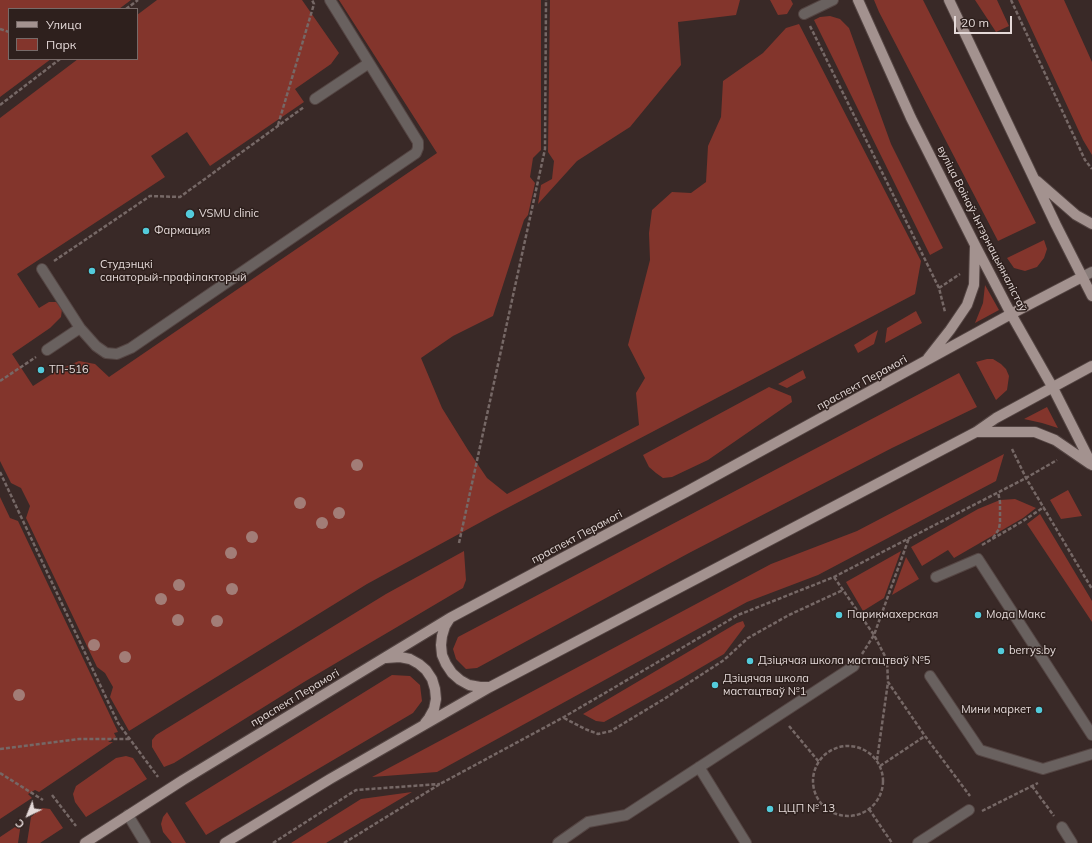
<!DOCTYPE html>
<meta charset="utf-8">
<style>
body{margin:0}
#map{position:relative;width:1092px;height:843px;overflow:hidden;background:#392927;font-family:Mulish,sans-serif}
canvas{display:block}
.legend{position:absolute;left:8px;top:8px;width:130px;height:52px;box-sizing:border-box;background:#2e201d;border:1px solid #776a68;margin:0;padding:5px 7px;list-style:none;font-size:12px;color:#e4d9d8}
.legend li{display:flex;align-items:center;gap:8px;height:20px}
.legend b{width:20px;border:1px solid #776a68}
.north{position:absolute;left:8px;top:795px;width:40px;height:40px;-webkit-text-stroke:3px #2e201d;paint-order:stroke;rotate:223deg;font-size:11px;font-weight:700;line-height:16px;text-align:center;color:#e4d9d8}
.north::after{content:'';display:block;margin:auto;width:14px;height:18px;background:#e4d9d8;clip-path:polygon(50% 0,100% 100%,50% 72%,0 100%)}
.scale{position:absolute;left:954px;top:16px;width:58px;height:18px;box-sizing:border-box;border:2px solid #e4d9d8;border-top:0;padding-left:5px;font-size:12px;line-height:14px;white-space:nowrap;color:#e4d9d8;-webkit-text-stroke:3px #2e201d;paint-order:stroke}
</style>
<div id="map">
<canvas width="1092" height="843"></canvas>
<ul class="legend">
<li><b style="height:5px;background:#a3928f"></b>Улица</li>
<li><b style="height:11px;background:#83352c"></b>Парк</li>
</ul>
<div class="north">С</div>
<div class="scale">20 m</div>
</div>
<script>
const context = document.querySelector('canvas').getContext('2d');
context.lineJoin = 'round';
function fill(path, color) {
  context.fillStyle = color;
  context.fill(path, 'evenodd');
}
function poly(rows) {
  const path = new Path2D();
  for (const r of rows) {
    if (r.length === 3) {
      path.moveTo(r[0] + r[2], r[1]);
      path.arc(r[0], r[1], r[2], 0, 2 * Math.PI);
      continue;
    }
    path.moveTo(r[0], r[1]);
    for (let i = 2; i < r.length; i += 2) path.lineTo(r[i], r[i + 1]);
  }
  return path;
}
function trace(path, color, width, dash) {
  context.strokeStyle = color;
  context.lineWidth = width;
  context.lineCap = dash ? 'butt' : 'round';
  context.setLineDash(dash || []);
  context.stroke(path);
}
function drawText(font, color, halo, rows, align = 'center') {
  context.font = font + ' Mulish,sans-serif';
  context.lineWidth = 3;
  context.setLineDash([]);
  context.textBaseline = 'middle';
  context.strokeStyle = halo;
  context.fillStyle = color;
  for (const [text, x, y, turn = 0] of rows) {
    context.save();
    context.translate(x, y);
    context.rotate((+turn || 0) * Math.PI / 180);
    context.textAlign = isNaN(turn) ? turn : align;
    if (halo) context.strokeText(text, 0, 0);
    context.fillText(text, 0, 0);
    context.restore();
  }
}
fill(poly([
 [0,0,131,0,119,9,9,9,9,59,51,59,0,97],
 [157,0,302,0,339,53,331,64,295,89,304,102,210,166,187,132,151,156,165,177,17,274,39,308,49,302,56,302,62,309,61,317,50,328,12,354,33,386,58,370,79,361,95,364,109,377,437,153,339,0,541,0,541,150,533,158,530,177,535,183,528,215,524,220,493,316,453,336,421,358,442,408,468,450,487,478,507,494,639,425,636,393,645,378,628,345,650,260,649,233,652,210,672,192,691,193,706,182,708,146,721,117,723,81,763,53,786,28,799,24,921,261,915,294,492,516,367,584,129,731,110,697,113,687,105,673,97,667,26,518,30,506,21,488,11,483,0,461,0,118,78,59,137,59,137,15],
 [550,0,740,0,736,15,678,22,681,65,630,127,577,161,538,204,541,185,552,179,554,161,548,152],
 [770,0,791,0,793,4,787,14,778,15],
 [874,0,923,0,1036,223,998,241,879,12],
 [975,0,997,0,1009,26,996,32],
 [1018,0,1064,0,1092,62,1092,155,1083,140],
 [830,16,840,19,849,28,891,144,943,248,930,255,814,20,820,17],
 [1044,240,1047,249,1044,258,1037,267,1025,271,1014,268,1007,258],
 [985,285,999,310,975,323,983,303],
 [916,311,922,323,885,343,887,328],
 [878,330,874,344,858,353,854,345],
 [987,359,993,359,1001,364,1006,369,1009,376,1007,390,996,400,976,362],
 [803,370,806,378,787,388,778,384],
 [959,373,977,407,892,448,689,553,477,668,466,669,456,659,453,649,458,637],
 [769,387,791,396,792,402,708,460,672,477,663,478,656,473,649,467,643,455],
 [1047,407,1058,428,1042,423,1024,419],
 [1004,454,996,481,818,575,747,602,437,772,372,777,771,564,857,531],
 [1068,490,1082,516,1061,519,1050,500],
 [0,497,10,518,18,521,118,732,114,733,116,737,108,742,113,742,39,792,35,790,28,794,32,798,0,819],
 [1015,499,1036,508,1023,518,954,558,948,550,922,566,911,547,978,509,1000,500],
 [1040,514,1092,601,1092,622,1027,524],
 [464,551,466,580,463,588,304,682,174,763,164,767,152,747,152,740,156,735,386,594],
 [901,551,884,598,863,611,846,582],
 [906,557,919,579,892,595],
 [743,621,745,626,724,654,683,678,604,722,596,721,583,714,737,623],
 [392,675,410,676,420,685,422,701,413,713,206,835,185,803],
 [126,756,133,758,147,779,86,817,75,802,73,794,76,786,116,758],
 [412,792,326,843,291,843,361,799],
 [42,808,50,809,63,828,40,843,27,843,31,817],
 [167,812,186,843,172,843,163,832,161,824,163,817],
 [21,823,18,843,0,843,0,837]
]), '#83352c');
const service = poly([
 [804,14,833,0],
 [315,99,369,63],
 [42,269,80,328,96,346,106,353,117,354,131,348,416,153,418,148,418,142,330,0],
 [47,350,80,328],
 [936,577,978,559,1092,735],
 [930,676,980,750,1043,769,1092,754],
 [699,767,746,843],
 [128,815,145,843],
 [1062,827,1072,843],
 [558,843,588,822,626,815,854,666],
 [918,843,969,810]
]);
const secondary = poly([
 [1082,277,1092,272]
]);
const primary = poly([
 [858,0,911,118,975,245,1011,314,1053,388,1092,465],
 [949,0,1056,225,1092,296],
 [1037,181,1076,215,1092,224],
 [928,358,950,330,967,305,974,285,975,246],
 [976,432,1035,432,1055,440,1090,464],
 [450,618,445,626,442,636,441,645,442,655,446,664,452,673,460,680,469,685,480,687,490,687],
 [386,658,400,657,410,659,419,664,426,670,432,679,435,689,436,699,434,709,429,718,425,723],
 [85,843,183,780,450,618,686,492,1011,314,1082,277],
 [225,843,330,779,490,687,976,432,996,418,1092,366]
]);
trace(service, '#544543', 12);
trace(secondary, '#544543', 12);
trace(primary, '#544543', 12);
trace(poly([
 [1011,0,1085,160,1092,169],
 [126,9,138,0],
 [810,26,939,288,945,312],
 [0,29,9,32],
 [0,105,60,59],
 [278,125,314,4,312,0],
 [54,261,150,196,180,197,304,107],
 [939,288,960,274],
 [0,381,36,357],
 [1012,449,1026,478,1092,589],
 [0,472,118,723,158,777],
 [993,538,999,529,1000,522,1000,502,998,492],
 [459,543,545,149,546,0],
 [982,545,1023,521,1044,507],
 [834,577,874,635,887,660,888,682,925,736,970,796],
 [862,654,874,635,909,538],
 [564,718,585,729,598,734,611,731,664,699,724,660,748,638,789,615,843,590],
 [789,726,819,762],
 [848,781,35],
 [0,749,79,739,129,739],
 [877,760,888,682],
 [880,766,925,736],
 [0,773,43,800],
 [1032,786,1054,816],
 [52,795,76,826],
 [869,809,892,843],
 [982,811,1038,783],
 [273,843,356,790,440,784],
 [344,843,440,784,564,717,738,615,834,577,1026,478,1057,460]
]), '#766866', 2.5, [4, 2]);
trace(service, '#69615f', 10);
trace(secondary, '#897d7a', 10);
trace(primary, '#a3928f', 10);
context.fillStyle = '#a27d77';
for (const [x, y] of [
 [357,465],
 [300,503],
 [339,513],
 [322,523],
 [252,537],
 [231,553],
 [179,585],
 [232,589],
 [161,599],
 [178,620],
 [217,621],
 [94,645],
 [125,657],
 [19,695]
]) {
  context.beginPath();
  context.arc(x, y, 6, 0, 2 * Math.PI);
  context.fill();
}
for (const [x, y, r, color] of [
 [190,214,5,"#53cbdb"],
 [146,231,4,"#53cbdb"],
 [92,271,4,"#53cbdb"],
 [41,370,4,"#53cbdb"],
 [839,615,4,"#53cbdb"],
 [978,615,4,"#53cbdb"],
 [1001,651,4,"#53cbdb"],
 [750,661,4,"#53cbdb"],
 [715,685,4,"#53cbdb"],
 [1039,710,4,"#53cbdb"],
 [770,809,4,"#53cbdb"]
]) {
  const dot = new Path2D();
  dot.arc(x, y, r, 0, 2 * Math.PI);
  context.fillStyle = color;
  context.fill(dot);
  trace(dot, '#2e201d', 1.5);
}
drawText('11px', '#e4d9d8', '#2e201d', [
 ["VSMU clinic",199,214],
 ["Фармация",154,231],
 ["Студэнцкі",100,265],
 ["санаторый-прафілакторый",100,278],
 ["ТП-516",49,370],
 ["Парикмахерская",847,615],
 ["Мода Макс",986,615],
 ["berrys.by",1009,651],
 ["Дзіцячая школа мастацтваў №5",758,661],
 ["Дзіцячая школа",723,679],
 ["мастацтваў №1",723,692],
 ["Мини маркет",1031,710,"right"],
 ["ЦЦП № 13",778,809]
], 'left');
drawText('11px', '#e4d9d8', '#2e201d', [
 ["вуліца Воінаў-Інтэрнацыяналістаў",982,229,63],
 ["праспект Перамогі",862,383,-29],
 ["праспект Перамогі",577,537,-28],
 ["праспект Перамогі",295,698,-31]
]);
</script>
